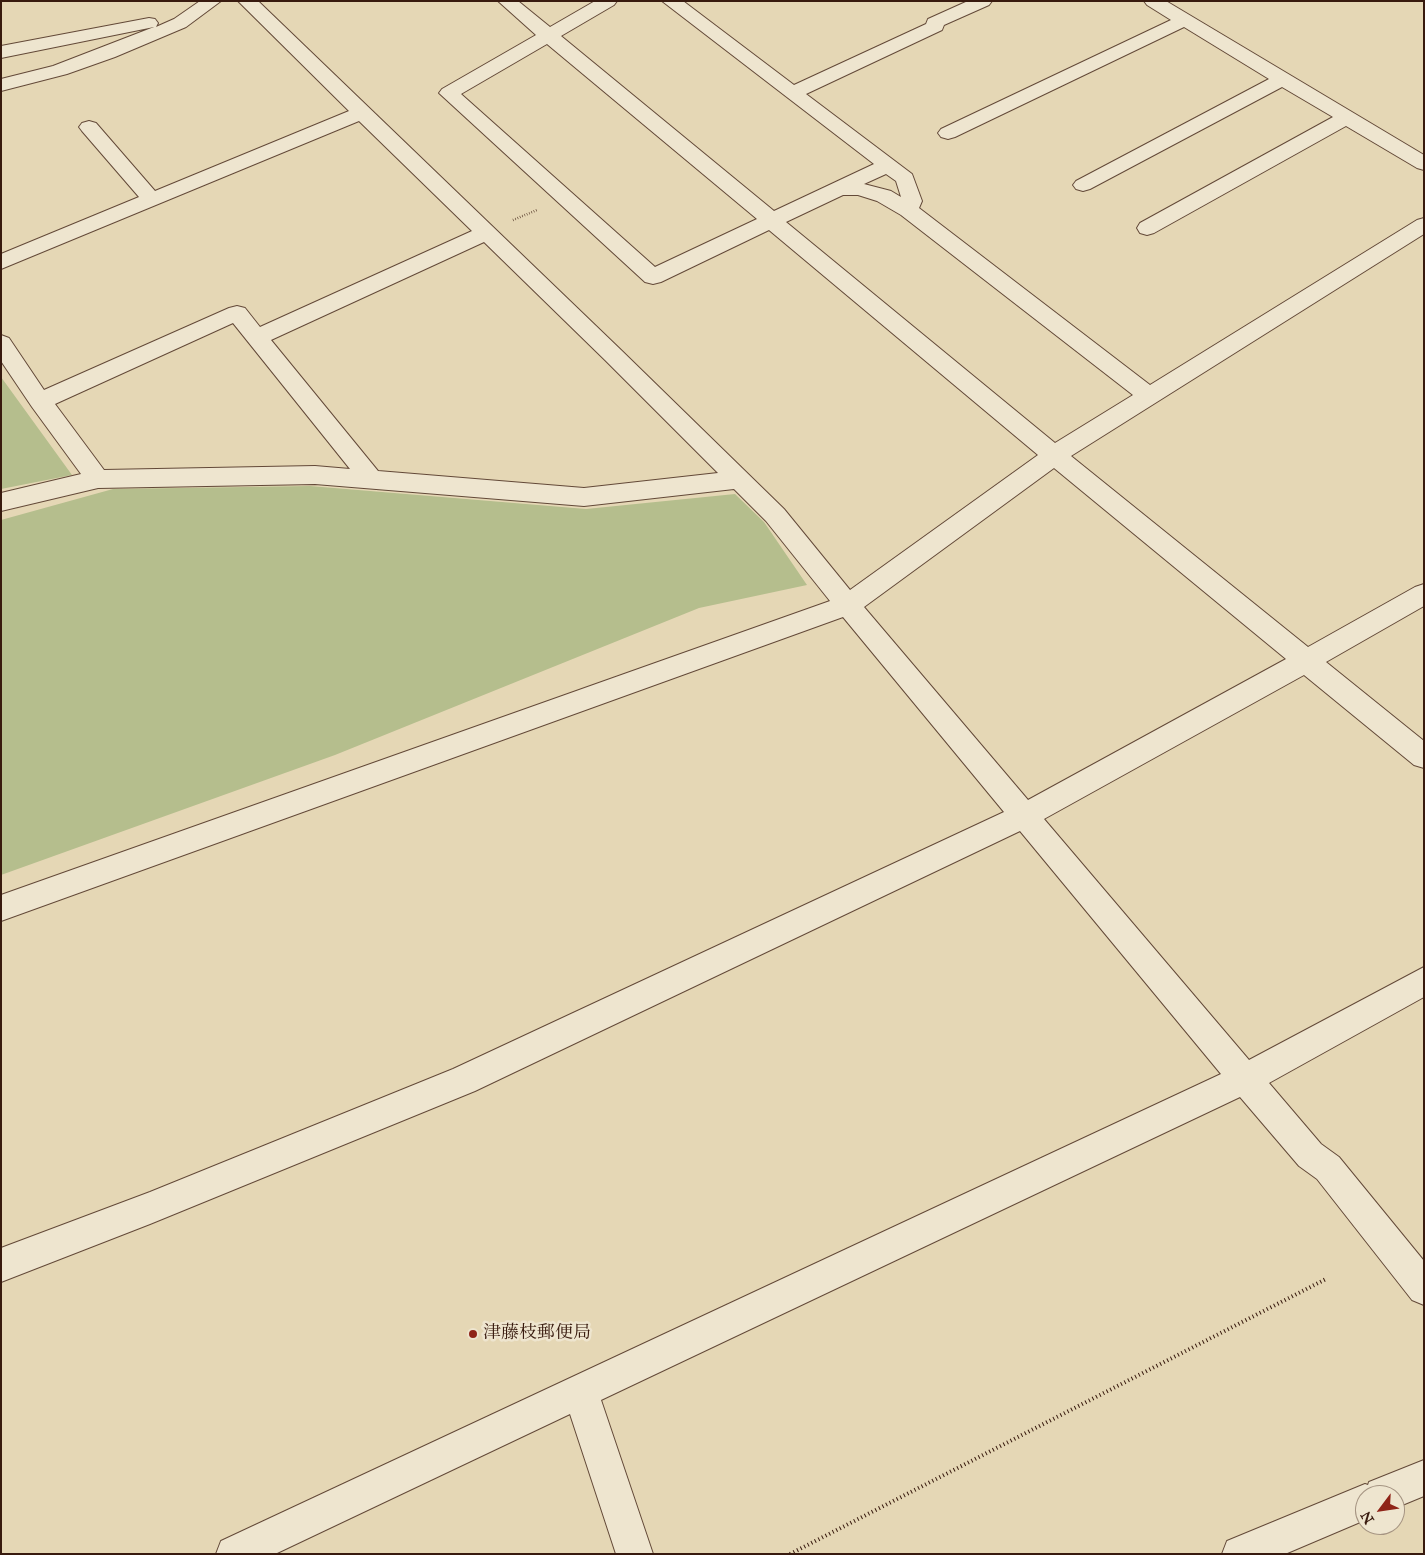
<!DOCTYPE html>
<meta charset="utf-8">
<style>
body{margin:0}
#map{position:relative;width:1425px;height:1555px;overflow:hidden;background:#e5d7b5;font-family:"IM FELL Great Primer",serif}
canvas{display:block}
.frame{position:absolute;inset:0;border:2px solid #381a0e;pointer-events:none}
.north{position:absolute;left:1355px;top:1485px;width:50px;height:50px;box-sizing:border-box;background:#eee5cf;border:1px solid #a59482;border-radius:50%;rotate:239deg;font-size:14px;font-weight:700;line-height:20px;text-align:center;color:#381a0e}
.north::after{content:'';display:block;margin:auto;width:18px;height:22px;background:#8f2418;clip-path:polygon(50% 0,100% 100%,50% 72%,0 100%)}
</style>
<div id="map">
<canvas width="1425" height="1555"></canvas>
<div class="frame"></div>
<div class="north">N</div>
</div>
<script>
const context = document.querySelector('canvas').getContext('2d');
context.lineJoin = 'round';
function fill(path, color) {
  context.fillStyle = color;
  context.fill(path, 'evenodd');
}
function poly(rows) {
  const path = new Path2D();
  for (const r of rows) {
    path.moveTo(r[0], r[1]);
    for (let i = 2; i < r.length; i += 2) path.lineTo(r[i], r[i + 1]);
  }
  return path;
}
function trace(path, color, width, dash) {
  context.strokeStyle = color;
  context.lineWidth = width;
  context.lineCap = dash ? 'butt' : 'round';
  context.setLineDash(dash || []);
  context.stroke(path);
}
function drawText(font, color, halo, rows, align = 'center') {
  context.font = font + ' "IM FELL Great Primer","Noto Serif JP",serif';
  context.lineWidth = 5;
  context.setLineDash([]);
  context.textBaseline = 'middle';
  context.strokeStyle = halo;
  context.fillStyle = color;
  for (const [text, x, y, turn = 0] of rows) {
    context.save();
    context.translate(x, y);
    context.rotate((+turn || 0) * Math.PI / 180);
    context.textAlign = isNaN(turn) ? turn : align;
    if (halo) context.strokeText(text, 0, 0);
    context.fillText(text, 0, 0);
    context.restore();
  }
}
fill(poly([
 [1,377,72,475,1,489],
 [310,486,586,509,735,494,764,522,807,585,699,608,335,755,1,875,1,520,113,489]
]), '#b5be8d');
const minor = poly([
 [200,1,221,1,186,27,115,57,67,74,1,91,1,79,53,66,154,27,1,58,1,46,149,18,155,19,158,23,156,27,174,19,200,1],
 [238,1,258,1,621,350,784,509,850,590,1038,455,769,230,661,282,653,284,645,282,439,93,442,89,536,35,498,1,518,1,550,27,595,1,617,1,614,5,561,36,774,211,874,164,662,1,683,1,794,85,926,24,928,19,968,1,992,1,989,5,944,25,942,30,806,94,912,174,922,201,919,208,1150,385,1417,220,1424,218,1424,234,1071,456,1308,647,1415,587,1424,584,1424,606,1326,662,1424,741,1424,768,1414,765,1304,675,1044,819,1249,1060,1424,967,1424,997,1269,1083,1321,1144,1339,1157,1424,1261,1424,1305,1412,1300,1317,1179,1299,1166,1240,1097,601,1400,653,1554,616,1554,570,1414,275,1554,216,1554,221,1541,1221,1074,1020,831,475,1091,150,1224,1,1282,1,1248,150,1192,453,1069,1004,812,843,617,1,921,1,895,830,601,766,521,734,489,584,506,315,484,98,488,1,511,1,493,81,474,32,407,1,361,1,335,9,338,44,390,229,308,237,306,245,308,260,327,472,231,359,121,1,269,1,254,139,197,82,131,79,127,82,123,89,121,96,123,155,191,349,111,238,1],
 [547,44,757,219,655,267,461,94,547,44],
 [886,174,896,181,901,197,891,191,864,184,886,174],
 [843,195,858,195,877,201,901,215,1133,395,1055,443,786,222,843,195],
 [484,242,605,360,718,473,584,488,378,471,271,340,484,242],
 [233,323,350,469,315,466,104,470,55,404,233,323],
 [1054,468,1286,659,1028,800,864,607,1054,468],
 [1144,1,1166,1,1424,155,1424,170,1417,168,1346,126,1154,233,1147,235,1140,233,1137,228,1140,223,1333,117,1282,87,1090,189,1083,191,1076,189,1073,185,1076,181,1269,79,1184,27,955,137,948,139,941,137,938,133,941,129,1171,20,1147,5,1144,1],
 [1424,1460,1424,1496,1395,1508,1395,1495,1365,1495,1365,1520,1285,1554,1222,1554,1227,1541,1365,1484,1368,1485,1369,1482,1424,1460]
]);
trace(minor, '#634938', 2);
trace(poly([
 [513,220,537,210]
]), '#381a0e', 2.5, [0.5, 2]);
trace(poly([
 [790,1554,1326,1279]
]), '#381a0e', 4, [1, 3]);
fill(minor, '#eee5cf');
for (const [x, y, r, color] of [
 [473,1334,5,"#8f2418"]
]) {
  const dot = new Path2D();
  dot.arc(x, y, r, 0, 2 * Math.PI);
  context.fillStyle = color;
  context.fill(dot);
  trace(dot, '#eee5cf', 2);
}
drawText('18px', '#381a0e', '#eee5cf', [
 ["津藤枝郵便局",483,1334]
], 'left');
</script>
